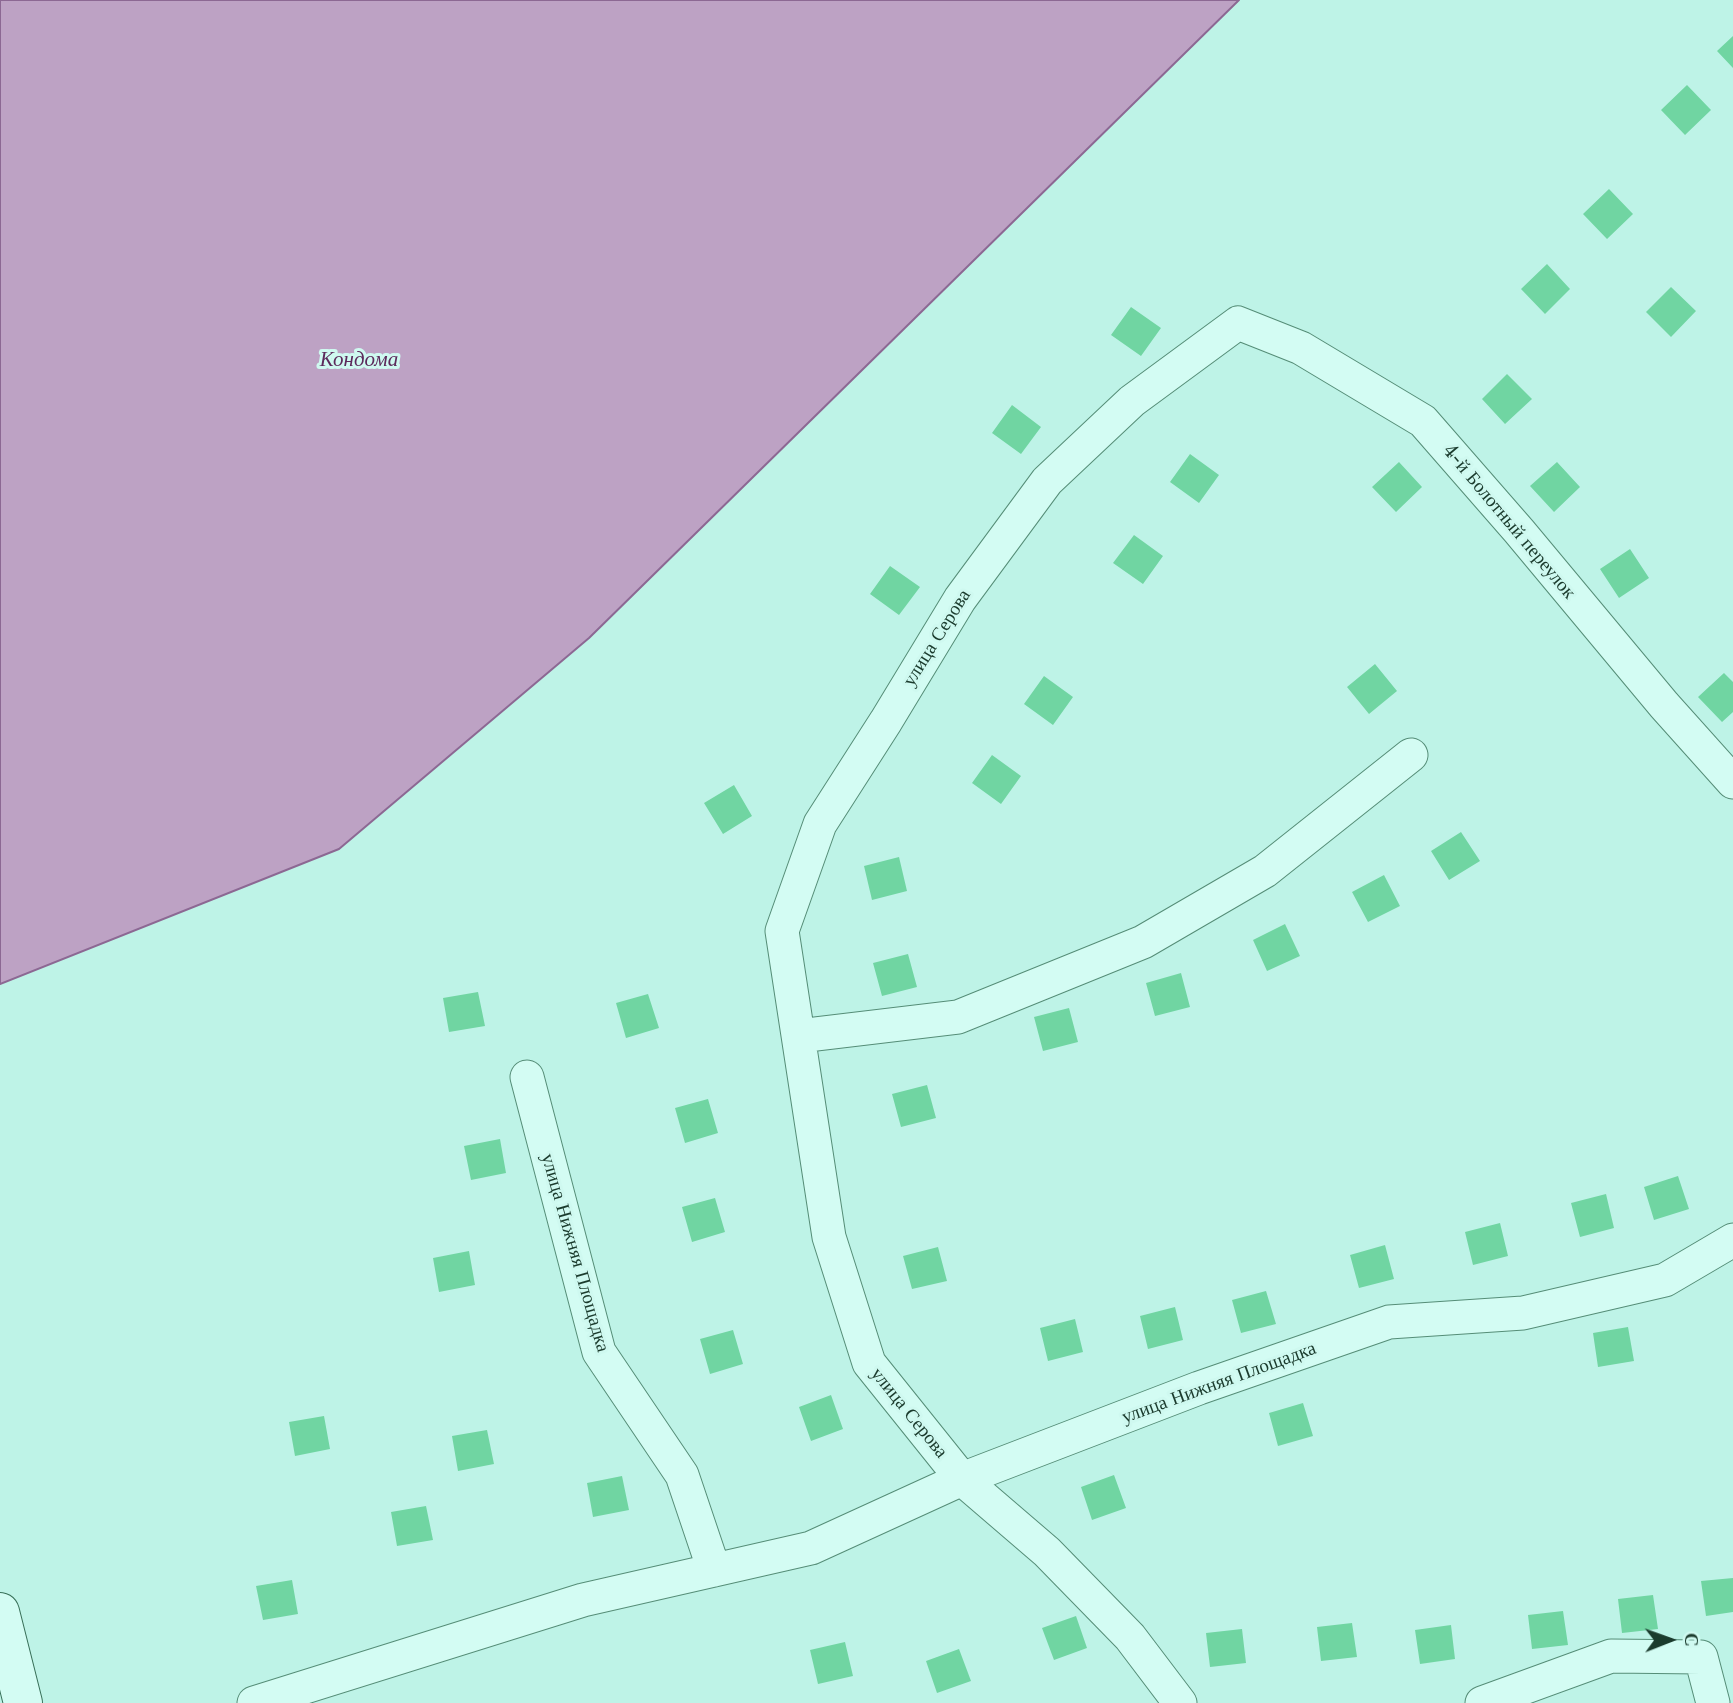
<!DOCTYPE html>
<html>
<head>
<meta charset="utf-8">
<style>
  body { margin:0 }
  #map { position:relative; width:1733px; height:1703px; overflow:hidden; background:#bef3e7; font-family:"Libre Baskerville",serif }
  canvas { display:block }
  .north { position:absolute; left:1635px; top:1605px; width:70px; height:70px; -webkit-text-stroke:5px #cff9f0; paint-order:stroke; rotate:89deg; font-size:19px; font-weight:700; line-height:28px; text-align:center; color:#1b3b2d }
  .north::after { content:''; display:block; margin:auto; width:24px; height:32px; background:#1b3b2d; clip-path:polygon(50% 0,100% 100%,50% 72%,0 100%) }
</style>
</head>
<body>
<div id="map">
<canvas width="1733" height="1703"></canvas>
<div class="north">С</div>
</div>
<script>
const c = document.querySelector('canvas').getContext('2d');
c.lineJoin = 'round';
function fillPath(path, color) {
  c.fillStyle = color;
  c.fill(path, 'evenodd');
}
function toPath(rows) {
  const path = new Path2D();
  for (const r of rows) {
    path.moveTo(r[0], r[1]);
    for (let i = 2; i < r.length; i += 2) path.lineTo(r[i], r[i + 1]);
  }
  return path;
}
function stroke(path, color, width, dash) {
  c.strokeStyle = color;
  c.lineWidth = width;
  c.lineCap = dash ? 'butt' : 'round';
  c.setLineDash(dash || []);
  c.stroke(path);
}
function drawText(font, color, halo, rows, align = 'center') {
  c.font = font + ' "Libre Baskerville",serif';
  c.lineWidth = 6;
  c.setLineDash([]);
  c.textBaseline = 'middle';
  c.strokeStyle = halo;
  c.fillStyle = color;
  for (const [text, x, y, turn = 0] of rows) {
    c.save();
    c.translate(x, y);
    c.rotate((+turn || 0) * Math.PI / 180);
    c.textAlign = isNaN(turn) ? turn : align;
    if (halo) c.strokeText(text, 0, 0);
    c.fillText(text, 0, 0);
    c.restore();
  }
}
const water = toPath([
  [0,0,1239,0,589,638,339,849,0,984,0,0]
]);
fillPath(water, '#bda2c4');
stroke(water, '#8c6893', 2);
fillPath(toPath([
  [1733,36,1733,68,1717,51],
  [1687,85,1711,110,1685,135,1661,110],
  [1609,189,1633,214,1607,239,1583,214],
  [1547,264,1570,289,1545,314,1521,289],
  [1671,287,1696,311,1671,337,1646,312],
  [1131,307,1161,328,1141,356,1111,335],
  [1507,374,1532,399,1505,424,1482,399],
  [1012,405,1041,427,1021,454,992,433],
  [1190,454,1219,475,1199,503,1170,482],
  [1399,462,1422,487,1396,512,1372,487],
  [1557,462,1580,487,1554,512,1530,486],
  [1134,535,1163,556,1143,584,1113,563],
  [1630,549,1649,578,1619,598,1600,569],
  [890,566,920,587,899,615,870,594],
  [1375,664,1397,691,1369,714,1347,687],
  [1724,673,1733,682,1733,712,1722,722,1698,697],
  [1044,676,1073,697,1053,725,1024,704],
  [992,755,1021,776,1001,804,972,783],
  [734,785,752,816,723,834,704,803],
  [1461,832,1480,861,1449,880,1431,851],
  [899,857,907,891,872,900,864,866],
  [1384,875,1400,906,1368,922,1352,892],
  [1285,924,1300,956,1267,971,1253,940],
  [908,954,917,987,882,996,873,963],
  [1181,973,1190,1007,1155,1016,1146,983],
  [478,992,485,1026,449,1032,443,998],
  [648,994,659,1028,626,1038,616,1003],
  [1069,1008,1078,1042,1043,1051,1034,1017],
  [927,1085,936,1118,901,1127,892,1094],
  [708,1099,718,1133,685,1143,675,1108],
  [500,1139,506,1173,471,1180,464,1146],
  [1678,1176,1689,1209,1654,1220,1644,1187],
  [1606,1194,1614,1228,1580,1237,1571,1203],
  [715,1198,725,1232,692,1242,682,1207],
  [1500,1223,1508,1256,1473,1265,1465,1232],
  [1385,1245,1394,1279,1359,1288,1350,1255],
  [938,1247,947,1281,912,1289,903,1256],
  [469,1251,475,1285,439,1292,433,1258],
  [1266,1291,1276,1324,1241,1333,1232,1300],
  [1175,1307,1183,1340,1148,1349,1140,1316],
  [1075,1319,1083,1352,1048,1361,1040,1328],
  [1628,1327,1634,1361,1598,1367,1593,1333],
  [733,1330,743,1364,710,1374,700,1339],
  [831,1395,843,1429,811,1441,799,1407],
  [1303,1403,1313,1436,1278,1446,1269,1413],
  [324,1416,330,1449,295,1456,289,1422],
  [487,1430,494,1464,458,1471,452,1436],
  [1114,1475,1126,1508,1092,1520,1081,1487],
  [622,1476,629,1510,593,1517,587,1483],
  [426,1506,433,1540,397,1546,391,1512],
  [1733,1578,1733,1612,1706,1616,1701,1581],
  [292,1580,298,1614,263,1620,256,1586],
  [1653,1595,1658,1629,1622,1633,1618,1599],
  [1563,1611,1568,1645,1532,1649,1528,1615],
  [1076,1616,1087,1648,1054,1660,1042,1628],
  [1352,1623,1357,1657,1321,1661,1317,1627],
  [1451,1625,1455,1659,1420,1664,1415,1630],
  [1242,1629,1246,1663,1210,1667,1206,1633],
  [845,1642,853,1676,818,1684,810,1650],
  [959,1649,971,1681,937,1693,926,1661]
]), '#70d5a2');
const street = toPath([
  [799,1036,958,1017,1143,942,1265,871,1411,755],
  [527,1077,599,1352,682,1475,714,1570],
  [254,1703,583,1600,811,1548,962,1479,1199,1388,1389,1322,1523,1313,1665,1280,1733,1240],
  [1180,1703,1130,1637,1047,1552,962,1479,869,1363,829,1237,782,931,820,824,886,721,960,599,1047,481,1132,401,1238,323,1301,348,1423,421,1519,531,1664,705,1733,782],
  [1482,1703,1611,1656,1701,1657,1713,1703]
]);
const secondary = toPath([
  [0,1612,23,1703]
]);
stroke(street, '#558d77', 35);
stroke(secondary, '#386f58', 40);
stroke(street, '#d3fcf3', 33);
stroke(secondary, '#d3fcf3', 38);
drawText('19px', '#1b3b2d', '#cff9f0', [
  ["4-й Болотный переулок",1509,522,50],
  ["улица Серова",937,638,-58],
  ["улица Нижняя Площадка",575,1253,74],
  ["улица Нижняя Площадка",1219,1383,-20],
  ["улица Серова",909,1413,51]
]);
drawText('italic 21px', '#5c295b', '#cff9f0', [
  ["Кондома",359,360]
]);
</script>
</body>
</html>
